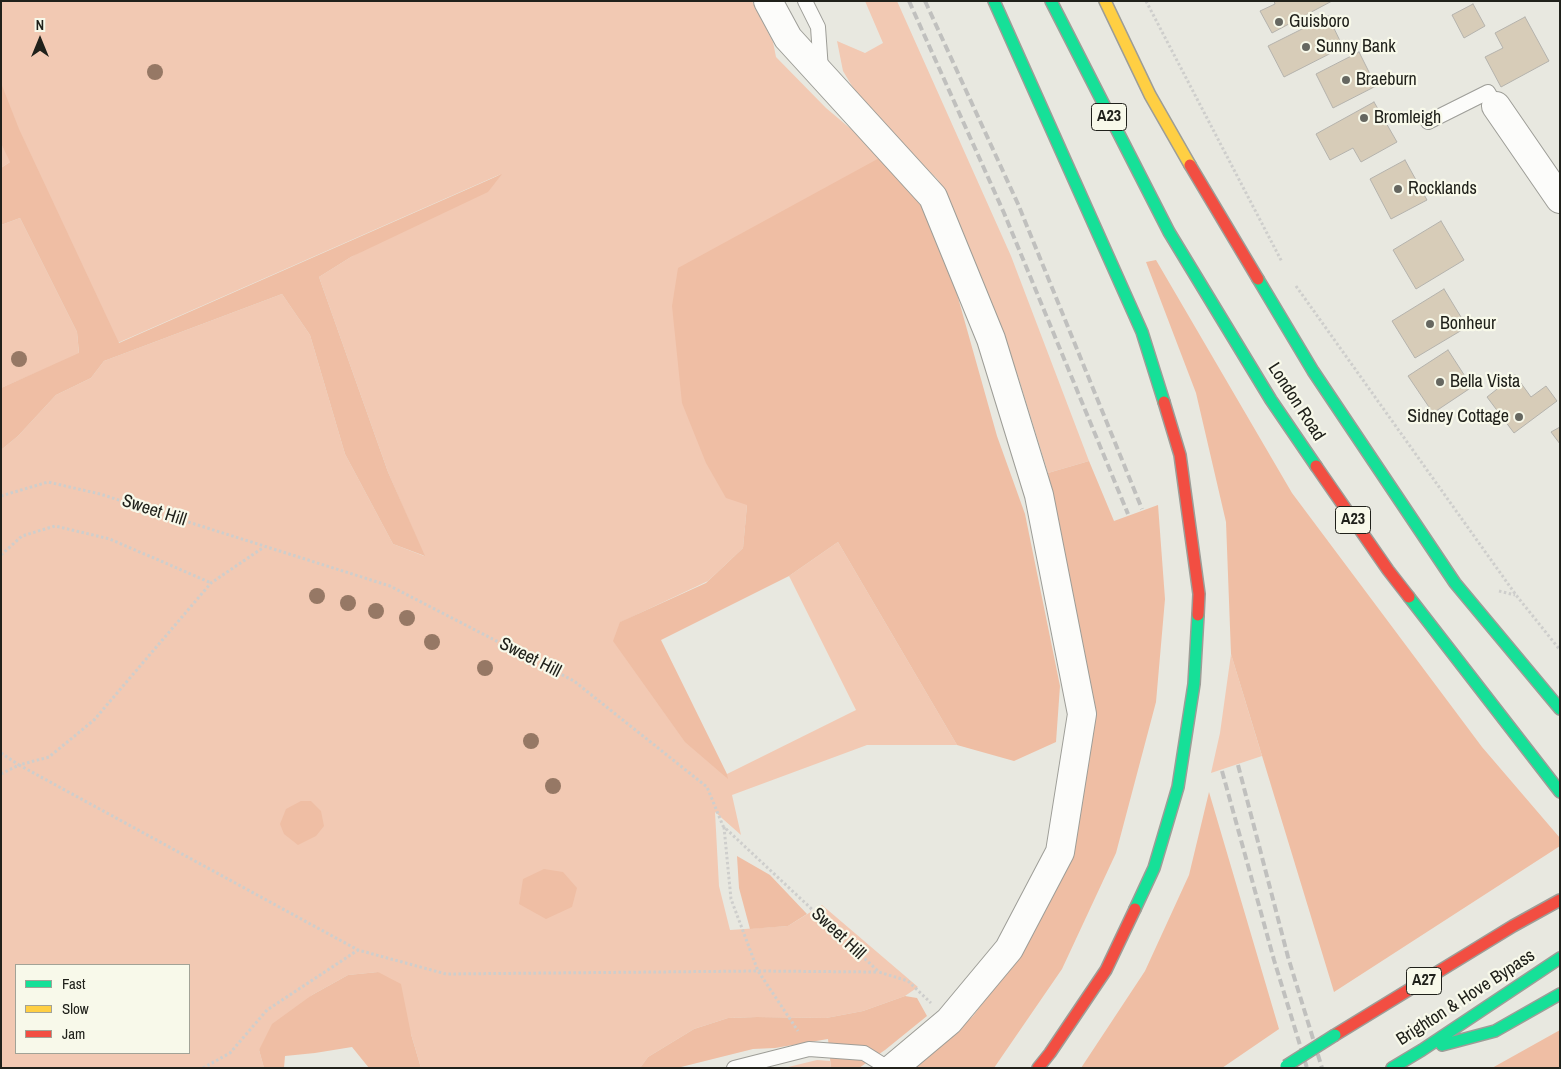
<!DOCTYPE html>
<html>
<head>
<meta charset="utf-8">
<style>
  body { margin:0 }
  #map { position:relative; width:1561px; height:1069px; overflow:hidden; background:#e8e8e0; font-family:"Archivo Narrow",sans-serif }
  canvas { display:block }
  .frame { position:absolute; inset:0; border:2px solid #20211b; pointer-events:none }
  .legend { position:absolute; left:15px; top:964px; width:175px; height:90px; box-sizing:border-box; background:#f8f9ea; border:1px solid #a2a397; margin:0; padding:6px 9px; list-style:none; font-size:15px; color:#20211b }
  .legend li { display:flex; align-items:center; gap:10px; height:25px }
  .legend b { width:25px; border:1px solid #a2a397 }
  .north { position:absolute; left:15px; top:15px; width:50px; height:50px; -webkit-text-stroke:4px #f8f9ea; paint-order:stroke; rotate:0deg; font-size:14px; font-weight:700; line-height:20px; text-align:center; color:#20211b }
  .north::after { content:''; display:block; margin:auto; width:18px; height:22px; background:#20211b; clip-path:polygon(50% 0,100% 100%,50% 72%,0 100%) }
</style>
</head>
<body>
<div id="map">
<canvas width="1561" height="1069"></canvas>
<div class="frame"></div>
<ul class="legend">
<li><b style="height:6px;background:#16e098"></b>Fast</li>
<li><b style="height:6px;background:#ffcf43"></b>Slow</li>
<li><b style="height:6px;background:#f24e42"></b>Jam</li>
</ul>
<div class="north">N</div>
</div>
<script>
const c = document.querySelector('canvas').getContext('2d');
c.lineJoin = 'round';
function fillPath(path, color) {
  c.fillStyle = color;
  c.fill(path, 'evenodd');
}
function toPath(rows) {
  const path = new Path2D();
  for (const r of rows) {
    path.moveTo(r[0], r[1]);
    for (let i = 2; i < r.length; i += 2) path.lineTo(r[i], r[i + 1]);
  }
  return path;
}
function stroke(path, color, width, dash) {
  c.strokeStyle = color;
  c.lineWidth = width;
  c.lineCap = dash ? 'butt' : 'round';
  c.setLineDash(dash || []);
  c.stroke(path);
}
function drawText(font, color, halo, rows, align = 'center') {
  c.font = font + ' "Archivo Narrow",sans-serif';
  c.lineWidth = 4.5;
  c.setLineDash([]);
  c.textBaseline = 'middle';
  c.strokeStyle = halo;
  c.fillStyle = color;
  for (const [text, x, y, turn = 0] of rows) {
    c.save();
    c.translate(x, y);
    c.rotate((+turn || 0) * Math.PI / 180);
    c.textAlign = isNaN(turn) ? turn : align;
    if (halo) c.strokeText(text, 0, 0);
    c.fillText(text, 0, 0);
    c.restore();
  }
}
fillPath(toPath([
  [1,1,752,1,773,42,776,57,826,108,883,156,747,505,743,548,708,581,621,622,727,778,727,774,856,710,789,576,838,542,957,745,867,745,732,795,741,835,715,812,719,886,730,930,788,926,822,905,918,987,905,996,863,1011,826,1018,757,1017,728,1018,694,1029,648,1057,640,1068,421,1068,411,1034,378,972,348,975,312,995,259,1050,264,1068,1,1068,1,450,18,436,56,395,91,378,104,361,282,294,310,335,345,454,393,544,424,556,388,472,319,277,351,257,501,174,104,349,19,156,1,168],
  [16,965,189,965,189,1053,16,1053],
  [865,1,897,1,1011,256,1089,461,1048,473,1018,376,938,180,861,101,843,71,837,41,865,53,883,43],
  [20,218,77,332,79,354,1,388,1,225],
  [1231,654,1262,756,1211,773,1220,733],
  [817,1060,830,1061,831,1068,784,1068]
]), '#f2c9b3');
fillPath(toPath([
  [1,83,19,129,119,343,502,174,488,192,351,257,319,277,388,472,425,556,393,544,345,454,310,335,282,294,104,361,91,378,56,395,18,436,1,450,1,388,79,353,77,332,20,218,1,225,1,168,10,162,1,143],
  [883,156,924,206,948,262,997,436,1025,514,1060,686,1056,742,1014,761,957,745,838,542,789,576,661,640,727,774,728,779,685,742,613,641,620,622,706,583,743,548,747,505,726,498,706,463,682,403,672,306,678,268],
  [1156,260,1292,493,1482,747,1560,838,1560,846,1334,992,1231,654,1226,522,1196,393,1146,262],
  [1089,461,1114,521,1158,505,1165,599,1156,702,1116,853,1062,969,994,1068,915,1068,973,1016,1030,940,1069,853,1091,712,1048,473],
  [1209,792,1279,1029,1222,1068,1081,1068,1145,971,1189,875],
  [301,801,311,801,321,811,324,826,316,836,298,845,284,834,280,824,286,809],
  [737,856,770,875,807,914,788,926,750,929,739,888],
  [544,869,563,872,577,888,572,907,546,919,519,904,523,879],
  [378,972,401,984,411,1034,421,1068,369,1068,352,1047,315,1053,285,1056,284,1068,264,1068,259,1050,272,1024,312,995,348,975],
  [905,996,917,998,927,1016,885,1050,859,1068,831,1068,828,1039,775,1048,753,1049,677,1068,640,1068,648,1057,694,1029,728,1018,757,1017,826,1018,863,1011],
  [1560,1030,1560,1068,1492,1068]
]), '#efbea4');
const building = toPath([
  [1274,1,1332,1,1272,33,1260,11,1275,4,1274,1],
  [1473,4,1485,26,1464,38,1452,15,1473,4],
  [1328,16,1343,47,1284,77,1268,46,1328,16],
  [1525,17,1549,61,1501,87,1485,57,1503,48,1495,33,1525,17],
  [1359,52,1376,86,1333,108,1316,74,1359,52],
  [1374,102,1397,142,1361,162,1353,148,1330,160,1316,134,1374,102],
  [1405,160,1427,200,1391,219,1370,179,1405,160],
  [1441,221,1464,260,1416,289,1393,250,1441,221],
  [1444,289,1467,327,1415,358,1392,321,1444,289],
  [1448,350,1472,387,1433,413,1408,376,1448,350],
  [1515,375,1531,397,1546,386,1557,401,1514,433,1487,397,1515,375],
  [1560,427,1560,444,1551,432,1560,427]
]);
fillPath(building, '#d7ccb8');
stroke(building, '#b4b2ac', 1);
const lane = toPath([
  [805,1,818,27,821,70],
  [1428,122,1488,92,1496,106],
  [734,1068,809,1049,864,1053,888,1068]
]);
const street = toPath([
  [768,1,788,38,933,197,991,339,1039,495,1082,714,1060,852,1009,949,949,1021,893,1068],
  [1496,106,1560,199]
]);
const fast = toPath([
  [994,1,1142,332,1164,402],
  [1051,1,1169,232,1271,400,1316,466],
  [1258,279,1313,371,1455,583,1560,709],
  [1409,597,1560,792],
  [1135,909,1154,868,1178,787,1194,684,1198,615],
  [1442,1045,1495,1031,1560,994],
  [1392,1068,1422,1050,1560,958]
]);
const slow = toPath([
  [1105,1,1150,95,1190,165]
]);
const jam = toPath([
  [1190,165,1258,279],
  [1164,402,1180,455,1199,594,1198,615],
  [1316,466,1388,570,1409,597],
  [1335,1035,1513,926,1560,900],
  [1038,1068,1050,1053,1106,970,1135,909]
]);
stroke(lane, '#9d9d97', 16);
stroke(street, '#9d9d97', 30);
stroke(fast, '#9d9d97', 14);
stroke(slow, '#9d9d97', 14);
stroke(jam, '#9d9d97', 14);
stroke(toPath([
  [1146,1,1282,262],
  [1296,286,1516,595,1560,650],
  [1,496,48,482,100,494,390,586,574,681,707,787,723,826,879,972,908,981,931,1003],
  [1,555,22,536,55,526,110,539,211,583],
  [1499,591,1515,595],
  [1,753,19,765,49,757,94,720,211,583,264,547],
  [1,774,19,765,358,950,446,974,758,971,878,972],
  [724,827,731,899,758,971,798,1031],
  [203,1068,230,1053,267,1010,358,950]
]), '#cececc', 3, [2.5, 2.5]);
stroke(lane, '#fcfcfa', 14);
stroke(street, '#fcfcfa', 28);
stroke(fast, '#16e098', 11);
stroke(slow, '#ffcf43', 11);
stroke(jam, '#f24e42', 11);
stroke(toPath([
  [909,1,1004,213,1128,514],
  [925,1,1018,204,1142,509],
  [1238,765,1288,957,1322,1068],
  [1222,771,1274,960,1307,1068]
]), '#c0c0be', 4, [8, 4]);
const fastBridge = toPath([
  [1286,1066,1335,1035]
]);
stroke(fastBridge, '#9d9d97', 14, []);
stroke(fastBridge, '#16e098', 11);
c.fillStyle = '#967865';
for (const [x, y] of [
  [155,72],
  [19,359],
  [317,596],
  [348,603],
  [376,611],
  [407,618],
  [432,642],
  [485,668],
  [531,741],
  [553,786]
]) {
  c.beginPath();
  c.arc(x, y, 8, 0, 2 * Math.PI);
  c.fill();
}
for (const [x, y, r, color] of [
  [1279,22,5,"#666760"],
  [1306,47,5,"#666760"],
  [1346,80,5,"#666760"],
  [1364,118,5,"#666760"],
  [1398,189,5,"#666760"],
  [1430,324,5,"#666760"],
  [1440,382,5,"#666760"],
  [1519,417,5,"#666760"]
]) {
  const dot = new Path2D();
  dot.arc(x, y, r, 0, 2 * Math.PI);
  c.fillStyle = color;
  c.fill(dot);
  stroke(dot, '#f8f9ea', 2);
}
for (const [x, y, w] of [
  [1109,117,35],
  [1353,520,35],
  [1424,981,35]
]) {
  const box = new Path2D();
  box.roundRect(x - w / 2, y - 13.5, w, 27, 4);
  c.fillStyle = '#f8f9ea';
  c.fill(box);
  stroke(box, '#20211b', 1);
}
drawText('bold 16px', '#20211b', null, [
  ["A23",1109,117],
  ["A23",1353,520],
  ["A27",1424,981]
]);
drawText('18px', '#20211b', '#f8f9ea', [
  ["Guisboro",1289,22],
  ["Sunny Bank",1316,47],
  ["Braeburn",1356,80],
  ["Bromleigh",1374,118],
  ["Rocklands",1408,189],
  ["Bonheur",1440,324],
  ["Bella Vista",1450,382],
  ["Sidney Cottage",1509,417,"right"]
], 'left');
drawText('18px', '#20211b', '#f8f9ea', [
  ["London Road",1296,402,57],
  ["Sweet Hill",154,511,18],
  ["Sweet Hill",530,658,27],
  ["Sweet Hill",838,934,43],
  ["Brighton & Hove Bypass",1466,998,-33]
]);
</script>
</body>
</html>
